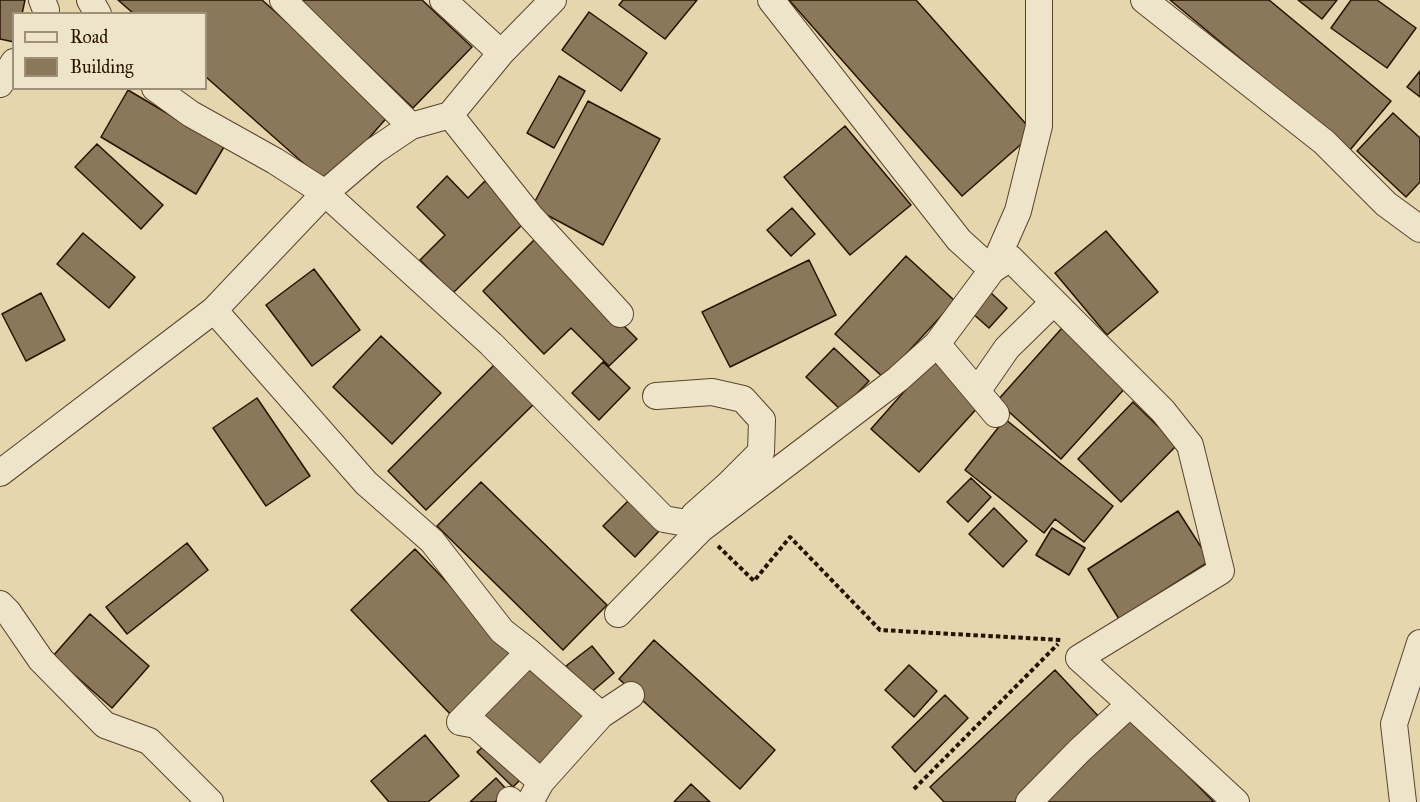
<!DOCTYPE html>
<html>
<head>
<meta charset="utf-8">
<style>
  body { margin:0 }
  #map { position:relative; width:1420px; height:802px; overflow:hidden; background:#e5d6ae; font-family:"IM FELL Great Primer",serif }
  canvas { display:block }
  .legend { position:absolute; left:12px; top:12px; width:195px; height:78px; box-sizing:border-box; background:#eee4ca; border:2px solid #9f9079; margin:0; padding:8px 10px; list-style:none; font-size:18px; color:#291300 }
  .legend li { display:flex; align-items:center; gap:12px; height:30px }
  .legend b { width:30px; border:2px solid #9f9079 }
</style>
</head>
<body>
<div id="map">
<canvas width="1420" height="802"></canvas>
<ul class="legend">
<li><b style="height:8px;background:#eee4ca"></b>Road</li>
<li><b style="height:16px;background:#8b785a"></b>Building</li>
</ul>
</div>
<script>
const c = document.querySelector('canvas').getContext('2d');
c.lineJoin = 'round';
function fillPath(path, color) {
  c.fillStyle = color;
  c.fill(path, 'evenodd');
}
function toPath(rows) {
  const path = new Path2D();
  for (const r of rows) {
    path.moveTo(r[0], r[1]);
    for (let i = 2; i < r.length; i += 2) path.lineTo(r[i], r[i + 1]);
  }
  return path;
}
function stroke(path, color, width, dash) {
  c.strokeStyle = color;
  c.lineWidth = width;
  c.lineCap = dash ? 'butt' : 'round';
  c.setLineDash(dash || []);
  c.stroke(path);
}
const building = toPath([
  [0,0,25,0,22,14,14,14,14,42,0,39,0,0],
  [118,0,262,0,390,114,328,185,206,77,206,14,134,14,118,0],
  [300,0,422,0,472,47,413,108,300,0],
  [623,0,697,0,665,39,619,5,623,0],
  [789,0,916,0,1034,133,962,196,789,0],
  [1170,0,1269,0,1391,101,1350,150,1170,0],
  [1298,0,1337,0,1322,19,1298,0],
  [1351,0,1377,0,1416,28,1387,68,1331,28,1351,0],
  [589,12,647,53,621,91,562,50,589,12],
  [1420,71,1420,97,1407,87,1420,71],
  [559,76,585,91,554,148,527,133,559,76],
  [128,90,224,147,196,194,101,137,128,90],
  [588,101,660,139,603,245,532,207,588,101],
  [1393,113,1420,138,1420,182,1406,197,1357,151,1393,113],
  [845,126,911,205,850,255,784,177,845,126],
  [97,144,163,205,141,229,75,167,97,144],
  [447,176,468,198,485,181,526,221,453,293,420,260,445,235,417,207,447,176],
  [792,208,815,234,791,256,767,230,792,208],
  [1106,231,1158,292,1107,335,1055,273,1106,231],
  [83,233,135,277,109,308,57,264,83,233],
  [536,238,637,339,609,366,571,328,544,354,483,291,536,238],
  [906,256,955,301,884,378,835,334,906,256],
  [809,260,836,315,730,367,702,312,809,260],
  [314,269,360,330,312,366,266,305,314,269],
  [990,292,1007,308,989,328,971,312,990,292],
  [41,293,65,340,26,361,2,314,41,293],
  [1062,328,1127,386,1061,459,997,401,1062,328],
  [381,336,441,393,392,444,333,387,381,336],
  [834,348,869,381,841,410,806,377,834,348],
  [932,360,981,404,919,472,871,429,932,360],
  [498,361,537,401,426,510,388,471,498,361],
  [603,362,630,388,599,420,572,393,603,362],
  [257,398,310,476,266,506,213,428,257,398],
  [1133,402,1177,445,1121,502,1078,459,1133,402],
  [1005,419,1113,506,1084,542,1055,519,1044,533,965,470,1005,419],
  [971,478,991,497,968,522,947,502,971,478],
  [481,482,607,605,563,650,437,526,481,482],
  [630,499,661,529,635,557,603,526,630,499],
  [994,508,1027,541,1003,567,969,534,994,508],
  [1178,511,1210,561,1119,619,1088,569,1178,511],
  [1052,528,1085,548,1069,575,1036,555,1052,528],
  [187,543,208,570,127,634,106,607,187,543],
  [415,549,517,655,453,717,351,610,415,549],
  [90,614,149,666,112,708,53,656,90,614],
  [654,640,775,750,740,789,619,679,654,640],
  [592,646,614,673,589,694,566,666,592,646],
  [531,663,587,716,537,769,481,716,531,663],
  [909,665,937,691,914,717,885,690,909,665],
  [1055,670,1102,720,1015,802,944,802,930,787,1055,670],
  [945,695,968,718,915,772,892,747,945,695],
  [1130,717,1214,802,1044,802,1130,717],
  [425,735,459,776,428,802,389,802,371,781,425,735],
  [486,744,521,779,513,787,477,752,486,744],
  [496,778,507,790,495,802,470,802,496,778],
  [691,784,710,802,674,802,691,784]
]);
fillPath(building, '#8b785a');
stroke(building, '#291300', 1.5);
const minor = toPath([
  [42,0,46,10],
  [90,0,98,14],
  [283,0,411,126],
  [443,0,501,53],
  [771,0,959,240,992,270,1010,258,1163,411,1190,445,1221,571,1079,658,1130,704],
  [1144,0,1324,142,1386,204,1420,229],
  [0,84,14,62],
  [155,88,191,114,275,161,325,193,491,344,664,519,697,525,701,529],
  [450,115,531,217,620,314],
  [214,310,366,483,432,541,502,631,529,652,460,722,476,725,541,782,530,802],
  [937,344,996,414],
  [978,390,1007,348,1054,302],
  [656,396,712,392,743,399,762,420,761,452,729,484,694,515],
  [0,473,214,310,325,193,374,151,411,126,450,115,501,53,553,0],
  [0,604,8,612,41,660,105,725,149,741,210,802],
  [618,614,701,529,898,379,937,344,992,270,1018,211,1039,126,1039,0],
  [529,652,601,715],
  [541,782,601,715,631,695],
  [510,800,511,802],
  [1029,802,1079,751,1130,704,1236,802],
  [1403,802,1394,724,1420,643]
]);
stroke(minor, '#58442c', 28);
stroke(toPath([
  [718,546,754,581,790,537,880,630,1062,640],
  [914,789,1058,644]
]), '#291300', 4, [4.5, 3]);
stroke(minor, '#eee4ca', 26);
</script>
</body>
</html>
